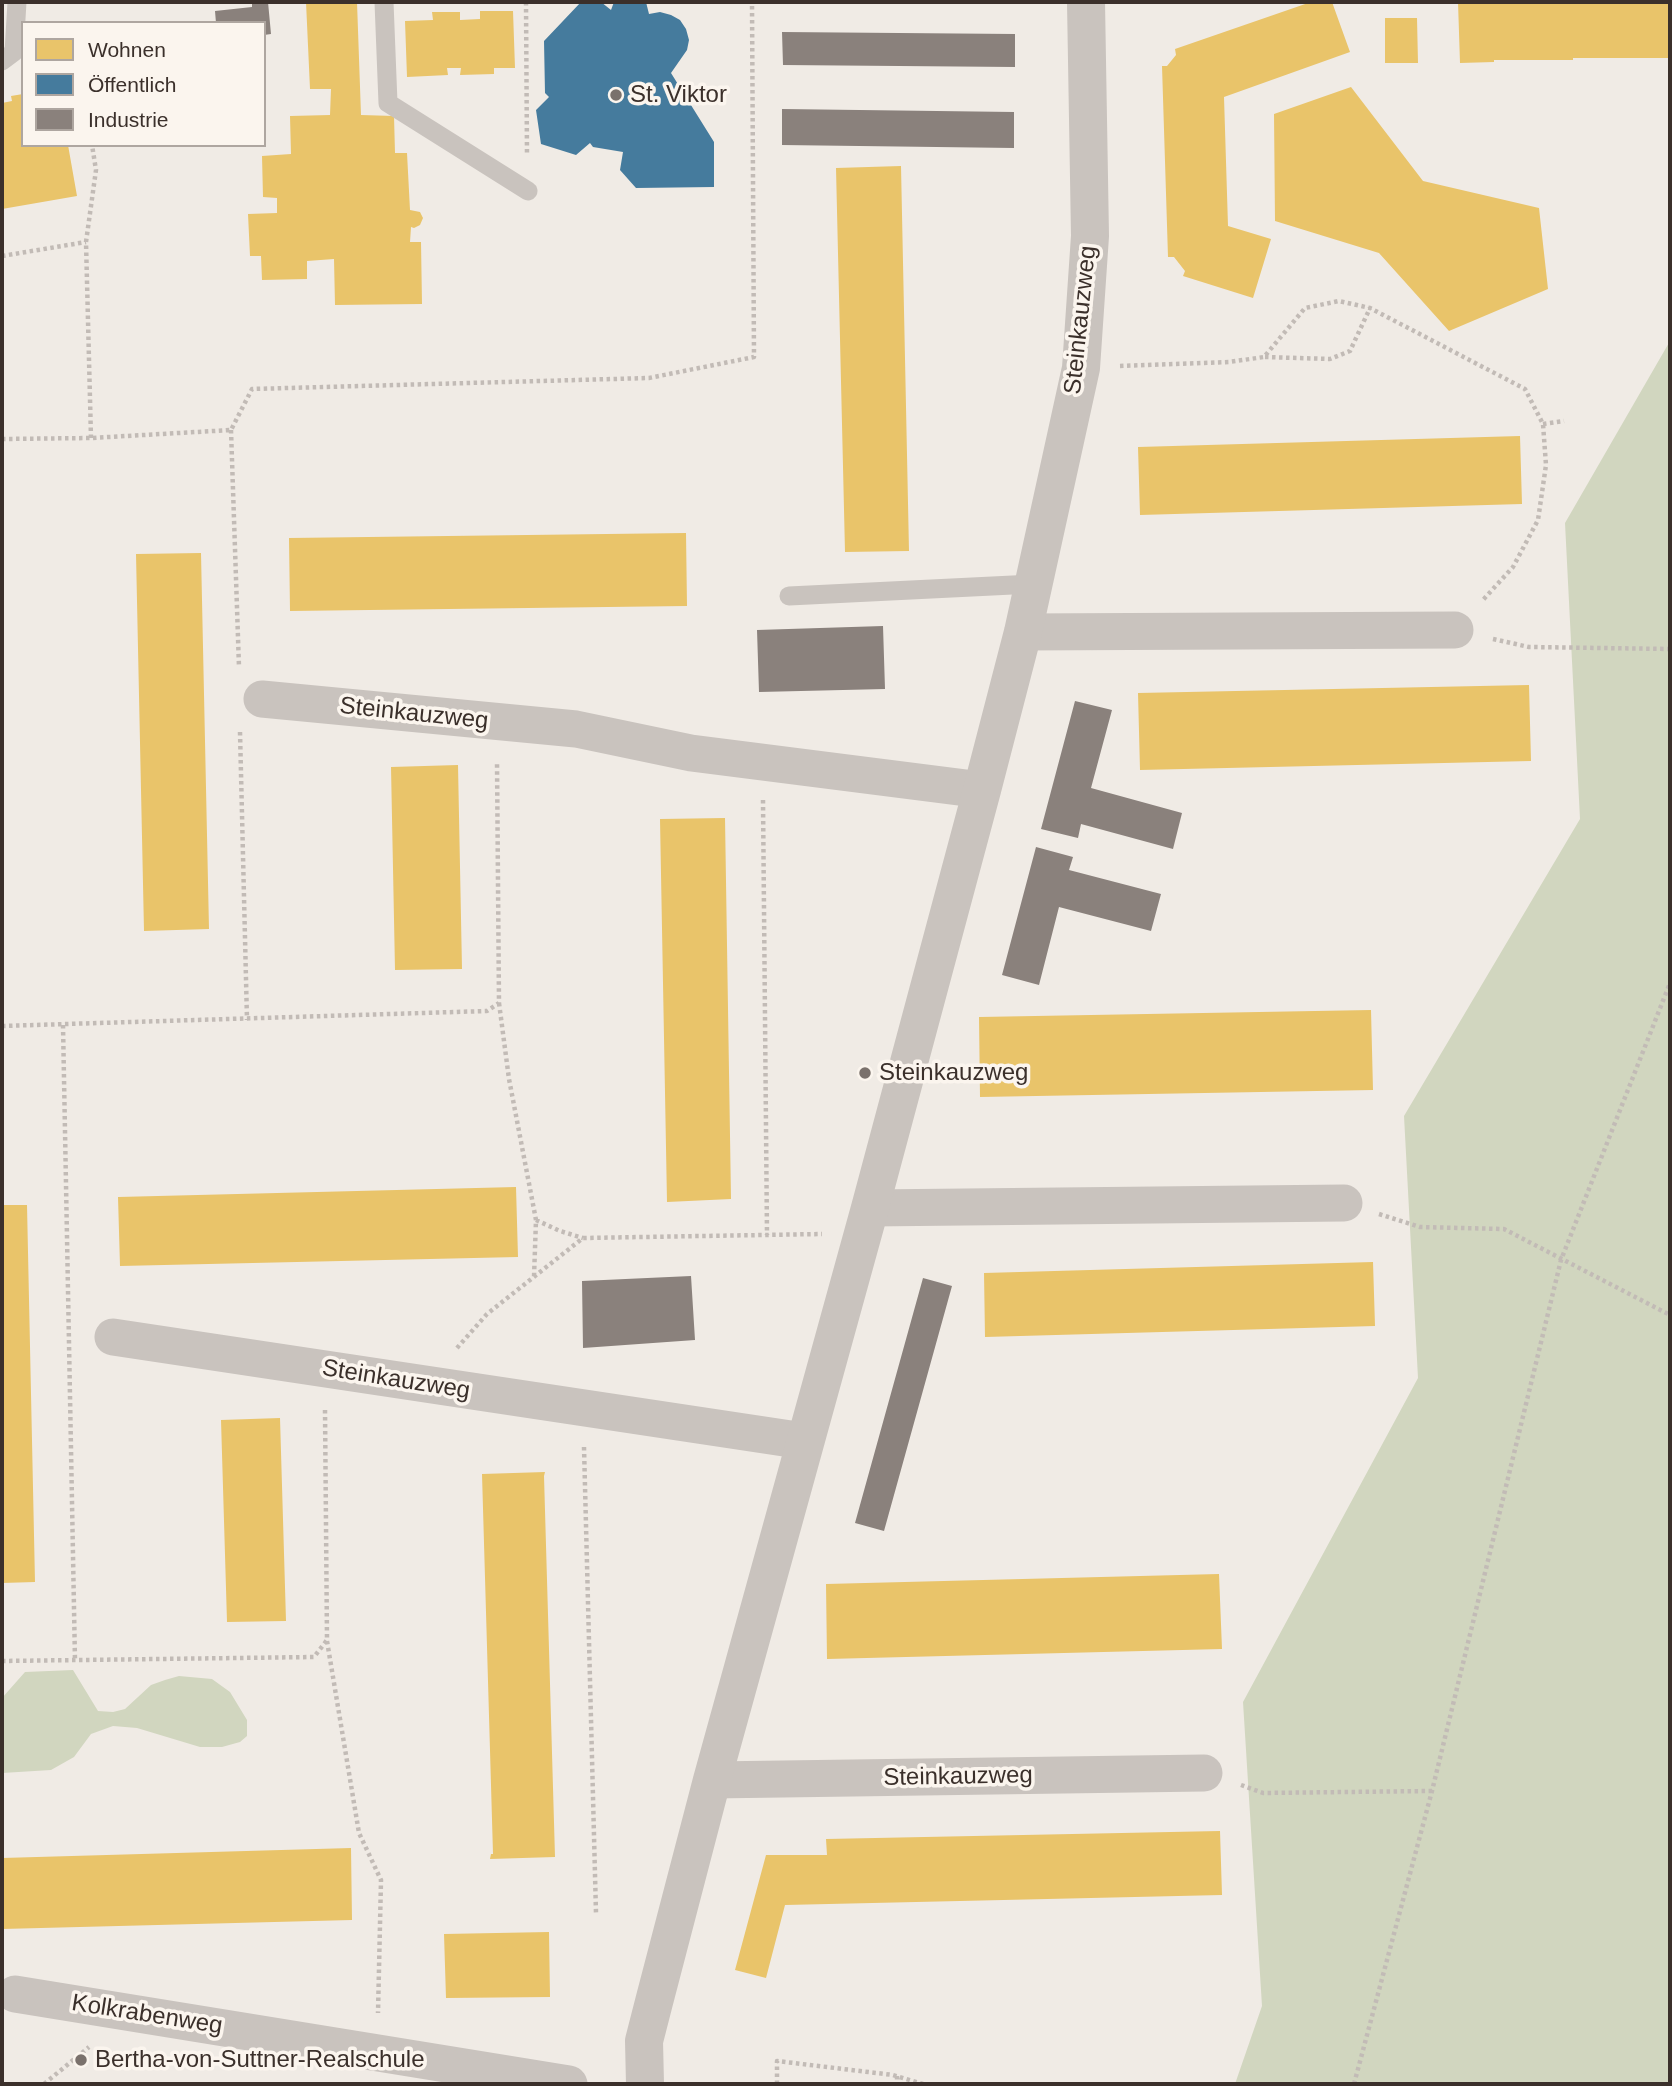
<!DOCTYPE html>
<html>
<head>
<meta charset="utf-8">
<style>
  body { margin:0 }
  #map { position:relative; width:1672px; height:2086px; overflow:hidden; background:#f0ebe5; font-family:Arial,sans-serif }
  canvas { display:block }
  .frame { position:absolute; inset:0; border:4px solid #3b302b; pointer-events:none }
  .legend { position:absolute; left:21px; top:21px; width:245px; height:126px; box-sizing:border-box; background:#fbf5ee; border:2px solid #aea6a0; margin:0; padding:9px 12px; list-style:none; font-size:21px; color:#3b302b }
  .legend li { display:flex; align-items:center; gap:14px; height:35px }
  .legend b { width:35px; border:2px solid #aea6a0 }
</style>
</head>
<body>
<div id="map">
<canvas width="1672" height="2086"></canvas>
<div class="frame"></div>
<ul class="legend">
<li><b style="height:19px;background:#e9c46a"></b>Wohnen</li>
<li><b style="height:19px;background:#457b9d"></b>Öffentlich</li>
<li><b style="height:19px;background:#8a817c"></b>Industrie</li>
</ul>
</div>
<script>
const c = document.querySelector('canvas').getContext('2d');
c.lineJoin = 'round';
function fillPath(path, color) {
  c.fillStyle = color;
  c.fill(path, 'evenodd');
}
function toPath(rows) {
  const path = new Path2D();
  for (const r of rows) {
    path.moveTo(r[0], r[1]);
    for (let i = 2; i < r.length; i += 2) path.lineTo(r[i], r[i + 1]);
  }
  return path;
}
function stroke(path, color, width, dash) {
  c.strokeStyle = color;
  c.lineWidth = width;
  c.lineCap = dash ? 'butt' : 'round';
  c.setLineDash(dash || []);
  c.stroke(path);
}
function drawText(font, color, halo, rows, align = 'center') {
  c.font = font + ' Arial,sans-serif';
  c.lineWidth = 7;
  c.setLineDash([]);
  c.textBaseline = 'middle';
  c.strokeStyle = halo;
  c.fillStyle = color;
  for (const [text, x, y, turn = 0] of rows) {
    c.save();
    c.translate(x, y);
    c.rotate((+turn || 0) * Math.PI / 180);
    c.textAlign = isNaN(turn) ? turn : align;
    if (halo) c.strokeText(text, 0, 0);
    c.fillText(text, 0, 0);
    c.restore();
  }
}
fillPath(toPath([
  [1670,341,1670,2084,1235,2084,1262,2006,1243,1702,1418,1378,1404,1116,1580,819,1565,523],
  [73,1670,98,1711,113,1712,125,1709,151,1685,165,1680,179,1676,212,1679,230,1692,247,1720,247,1736,240,1742,222,1747,200,1747,137,1728,113,1726,91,1734,74,1757,51,1770,2,1773,2,1698,25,1672]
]), '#d1d6bf');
fillPath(toPath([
  [306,2,357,2,361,115,394,116,395,153,407,153,410,210,420,212,423,218,420,225,414,228,411,227,410,242,421,242,422,304,335,305,334,259,307,261,307,279,262,280,261,256,250,256,248,214,277,213,277,198,263,197,262,156,291,154,290,116,330,115,331,89,310,89],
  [1311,2,1332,2,1350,52,1224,97,1228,226,1271,239,1253,298,1183,276,1185,271,1174,257,1168,257,1162,66,1167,66,1176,55,1175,49],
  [1458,2,1670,2,1670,56,1668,56,1668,58,1573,58,1573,60,1494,60,1494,62,1460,63],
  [480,11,513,11,515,68,494,68,494,74,460,75,461,68,447,68,448,75,407,77,405,21,433,20,432,12,460,12,460,20,480,19],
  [1385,18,1417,18,1418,63,1385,63],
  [1351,87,1423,181,1539,208,1548,289,1449,331,1379,253,1275,221,1274,114],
  [23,94,23,145,68,145,77,196,2,209,2,103,12,101,11,96],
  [901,166,909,551,845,552,836,168],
  [1520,436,1522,504,1140,515,1138,447],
  [686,533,687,606,290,611,289,538],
  [201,553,209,929,144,931,136,554],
  [1529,685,1531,761,1140,770,1138,693],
  [458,765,462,969,395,970,391,767],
  [725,818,731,1199,667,1202,660,819],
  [1371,1010,1373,1090,980,1097,979,1017],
  [516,1187,518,1257,120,1266,118,1197],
  [2,1205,27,1205,35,1582,2,1583],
  [1373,1262,1375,1326,985,1337,984,1273],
  [280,1418,286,1621,227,1622,221,1420],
  [545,1472,544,1476,555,1857,490,1859,491,1854,493,1854,482,1474],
  [1219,1574,1222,1649,827,1659,826,1584],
  [1220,1831,1222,1895,785,1905,766,1978,735,1970,766,1855,827,1855,826,1839],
  [351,1848,352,1920,2,1929,2,1858],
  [549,1932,550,1997,446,1998,444,1934]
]), '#e9c46a');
fillPath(toPath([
  [581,2,601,2,611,10,614,2,646,2,649,14,660,12,671,15,680,20,686,29,689,40,687,50,671,73,714,142,714,187,636,188,620,170,623,152,593,147,590,143,576,155,541,144,536,110,549,97,545,93,544,41]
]), '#457b9d');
fillPath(toPath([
  [268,2,271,34,264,35,264,23,216,23,215,11,252,7,252,4],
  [782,32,1015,34,1015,67,783,65],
  [782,109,1014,112,1014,148,782,145],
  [883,626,885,689,759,692,757,630],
  [1075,701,1112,710,1091,788,1182,813,1173,849,1081,824,1078,838,1041,829],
  [1036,847,1073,857,1069,870,1161,894,1151,931,1059,907,1039,985,1002,975],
  [691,1276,695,1340,583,1348,582,1281],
  [923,1278,952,1286,884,1531,855,1523]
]), '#8a817c');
stroke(toPath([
  [526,2,527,155],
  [2,256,86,242],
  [1265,357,1330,359,1350,351,1370,308],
  [1120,366,1229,362,1264,357,1305,308,1339,301,1370,308,1525,389,1543,424,1546,465,1538,520,1513,567,1482,601],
  [1543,424,1564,421],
  [231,430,239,667],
  [91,438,86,242,96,170,92,145],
  [2,439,91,438,231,430,252,389,649,378,754,357,752,2],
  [1493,639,1529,647,1670,649],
  [240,732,247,1020],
  [763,800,767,1235],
  [499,1003,509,1079,536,1220,534,1277],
  [63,1025,75,1661],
  [2,1026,487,1011,499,1003,497,761],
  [1379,1214,1420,1227,1504,1229,1670,1315],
  [536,1220,560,1231,583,1238],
  [457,1348,487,1314,583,1238,822,1234],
  [584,1447,596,1913],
  [327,1641,359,1833,381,1880,378,2013],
  [2,1661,314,1657,327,1640,325,1409],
  [1241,1785,1263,1793,1432,1791],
  [897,2076,897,2084],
  [44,2084,89,2047],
  [777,2084,777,2061,893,2075,923,2084],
  [1354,2084,1432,1791,1561,1260,1670,983]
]), '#c2bbb6', 4.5, [3.5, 3.5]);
stroke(toPath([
  [384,2,388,103,528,191],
  [2,61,14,52,17,2],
  [789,596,1033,584]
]), '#c9c3be', 19);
stroke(toPath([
  [1023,632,1455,630],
  [262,699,576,729,691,753,982,790],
  [870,1208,1344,1203],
  [113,1337,804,1441],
  [712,1780,1204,1773],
  [15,1994,569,2084]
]), '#c9c3be', 37);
stroke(toPath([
  [645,2084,644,2041,654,2002,712,1780,870,1208,982,790,1023,632,1081,368,1090,236,1086,2]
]), '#c9c3be', 38);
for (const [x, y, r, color] of [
  [616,95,7,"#7a716c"],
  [865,1073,7,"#7a716c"],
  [81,2060,7,"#7a716c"]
]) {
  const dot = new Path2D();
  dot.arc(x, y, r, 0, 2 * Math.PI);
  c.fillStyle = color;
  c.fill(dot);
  stroke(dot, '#fbf5ee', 2.5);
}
drawText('24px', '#3b302b', '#fbf5ee', [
  ["St. Viktor",630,95],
  ["Steinkauzweg",879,1073],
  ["Bertha-von-Suttner-Realschule",95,2060]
], 'left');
drawText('24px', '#3b302b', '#fbf5ee', [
  ["Steinkauzweg",1081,320,-84],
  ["Steinkauzweg",414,714,6],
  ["Steinkauzweg",396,1380,9],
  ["Steinkauzweg",958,1777,-1],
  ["Kolkrabenweg",147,2015,9]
]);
</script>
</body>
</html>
